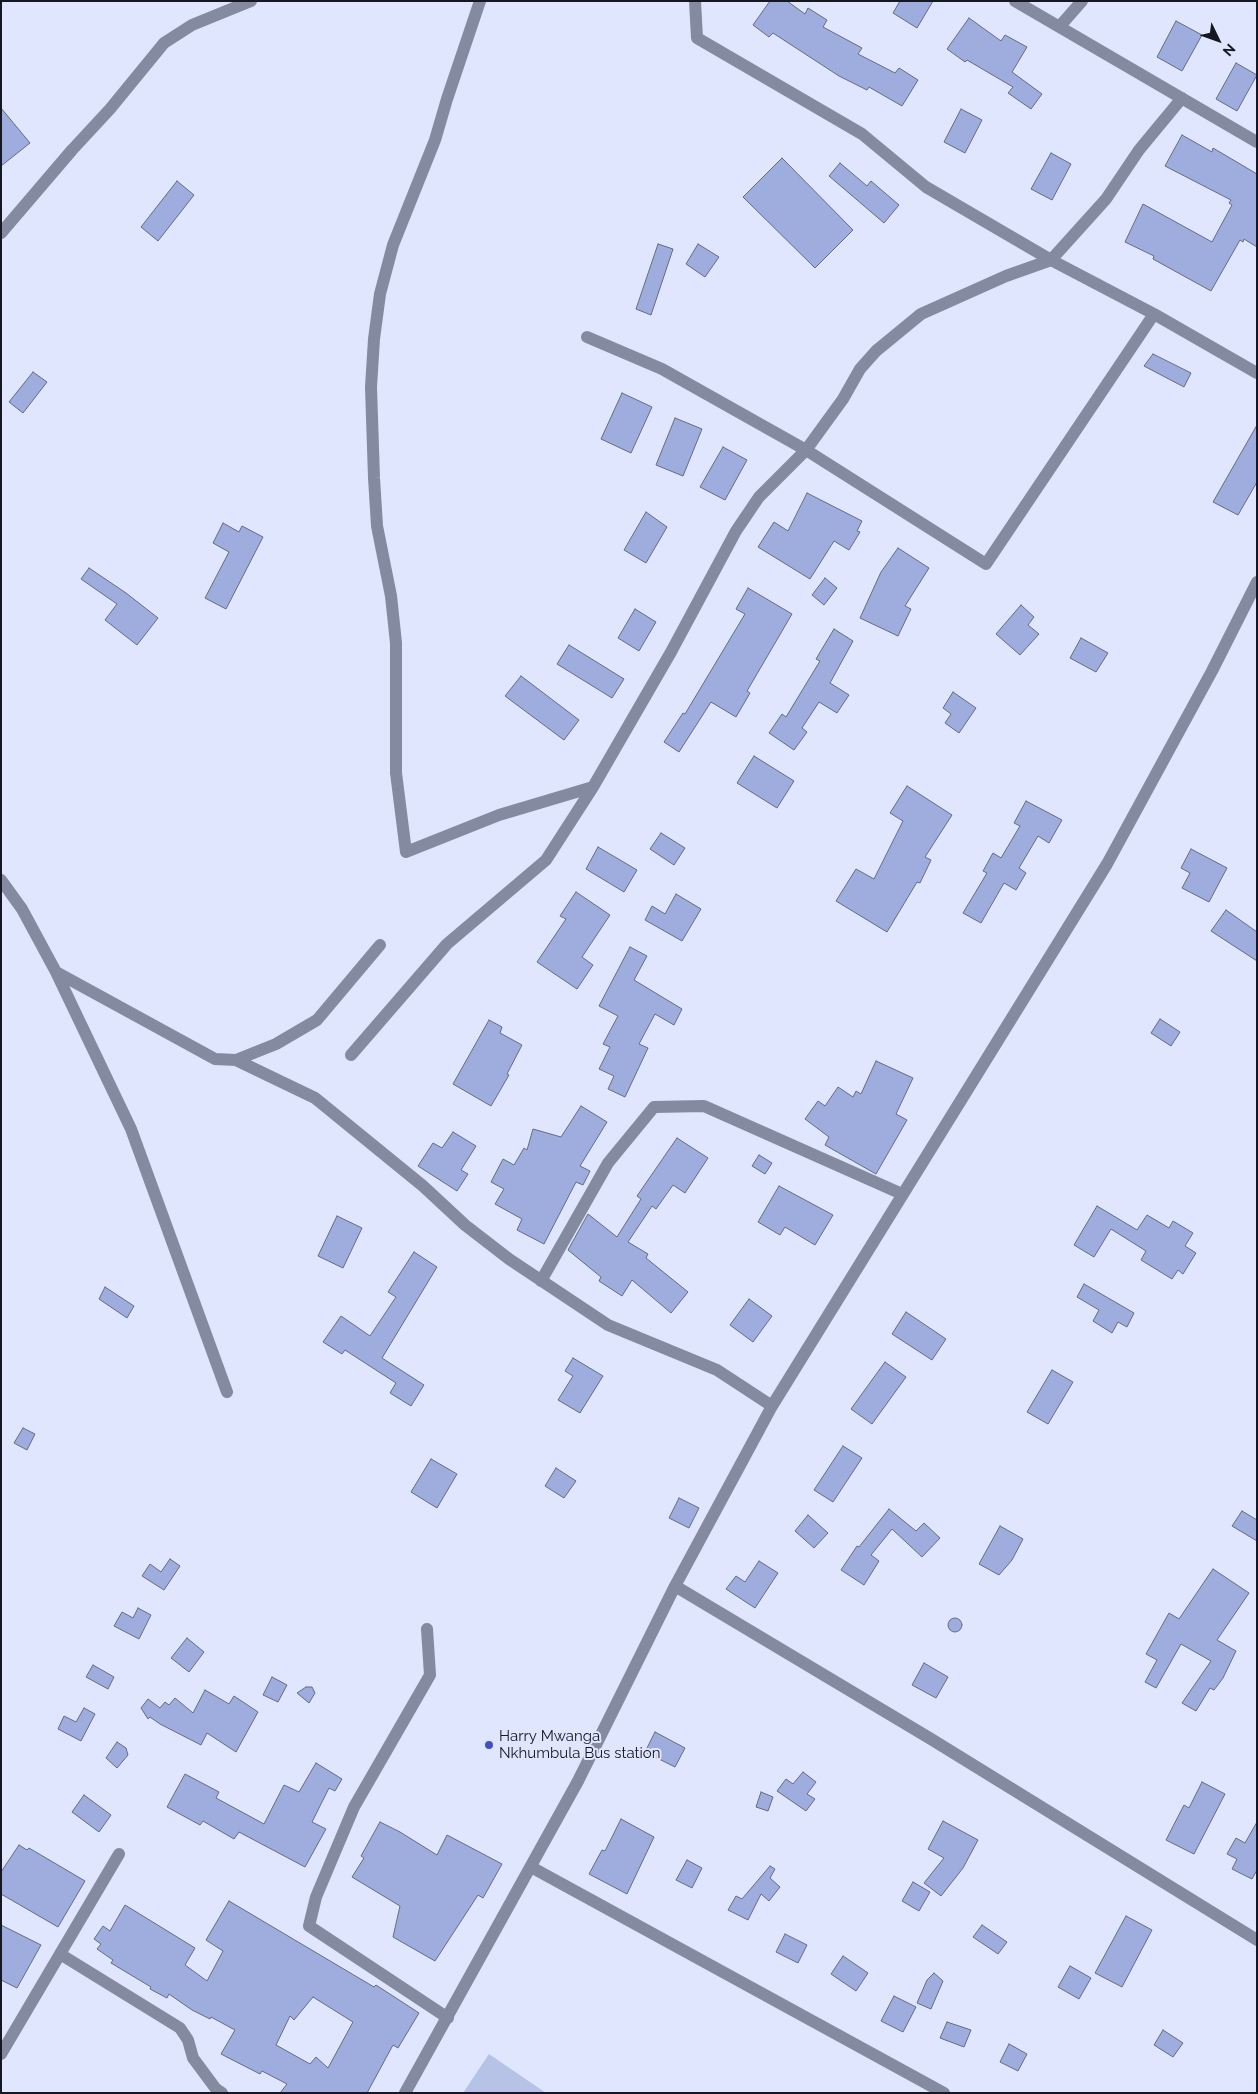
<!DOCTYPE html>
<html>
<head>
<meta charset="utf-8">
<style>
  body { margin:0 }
  #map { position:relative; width:1258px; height:2094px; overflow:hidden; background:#dfe6fd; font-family:Raleway,sans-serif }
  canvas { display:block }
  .frame { position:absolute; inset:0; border:2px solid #151822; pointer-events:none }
  .north { position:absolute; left:1193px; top:15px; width:50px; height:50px; -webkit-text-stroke:4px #dfe6fd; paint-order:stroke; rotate:132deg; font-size:14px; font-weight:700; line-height:20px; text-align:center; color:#151822 }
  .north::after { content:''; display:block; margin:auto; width:18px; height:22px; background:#151822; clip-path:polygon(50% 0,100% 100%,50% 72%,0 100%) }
</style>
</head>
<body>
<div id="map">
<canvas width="1258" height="2094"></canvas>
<div class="frame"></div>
<div class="north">N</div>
</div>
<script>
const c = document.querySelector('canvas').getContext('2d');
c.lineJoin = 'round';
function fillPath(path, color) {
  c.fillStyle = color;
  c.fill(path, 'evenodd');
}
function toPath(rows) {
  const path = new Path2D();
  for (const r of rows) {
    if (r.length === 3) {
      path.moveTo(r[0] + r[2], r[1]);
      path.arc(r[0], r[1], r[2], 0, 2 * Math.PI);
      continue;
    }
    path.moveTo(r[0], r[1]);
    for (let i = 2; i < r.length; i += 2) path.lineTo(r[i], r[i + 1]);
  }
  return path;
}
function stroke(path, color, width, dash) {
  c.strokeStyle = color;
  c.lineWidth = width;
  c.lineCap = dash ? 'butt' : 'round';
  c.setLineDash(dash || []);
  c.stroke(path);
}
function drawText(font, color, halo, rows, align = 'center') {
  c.font = font + ' Raleway,sans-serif';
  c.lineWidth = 4;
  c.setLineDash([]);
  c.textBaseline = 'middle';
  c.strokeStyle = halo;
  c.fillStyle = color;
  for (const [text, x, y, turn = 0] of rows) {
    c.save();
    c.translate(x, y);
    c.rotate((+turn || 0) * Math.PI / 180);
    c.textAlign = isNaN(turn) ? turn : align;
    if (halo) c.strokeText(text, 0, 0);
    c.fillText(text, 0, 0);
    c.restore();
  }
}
fillPath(toPath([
  [489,2054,546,2093,463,2093]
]), '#b7c2e7');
const building = toPath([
  [770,1,787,1,805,14,808,8,827,20,823,27,862,48,858,54,895,73,899,68,918,80,902,106,869,87,867,90,839,76,773,33,769,37,753,25,770,1],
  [900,1,933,1,917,28,893,13,900,1],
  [969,18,1001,41,1005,35,1027,47,1012,72,1042,94,1031,109,1008,93,1013,87,967,60,965,62,947,49,969,18],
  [1176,21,1202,35,1182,71,1157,57,1176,21],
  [1236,63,1257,75,1237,111,1216,99,1236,63],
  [1,108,30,143,1,166,1,108],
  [961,109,982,120,965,153,944,142,961,109],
  [1182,135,1212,152,1213,148,1257,174,1257,247,1244,239,1243,242,1240,240,1211,291,1153,259,1154,256,1125,242,1143,204,1212,242,1232,205,1229,203,1231,200,1165,166,1182,135],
  [1051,153,1071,164,1052,200,1031,189,1051,153],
  [782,158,853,230,815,268,743,197,782,158],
  [840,163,867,186,871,181,899,205,884,223,829,176,840,163],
  [177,181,194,195,158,241,141,227,177,181],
  [658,244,673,249,651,315,636,309,658,244],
  [698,244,719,257,705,277,686,264,698,244],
  [1153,354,1191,373,1184,387,1144,366,1153,354],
  [33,372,47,382,23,413,9,402,33,372],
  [622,393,652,407,631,453,601,439,622,393],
  [675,418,702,429,683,476,656,465,675,418],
  [1257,425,1257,482,1238,515,1213,502,1257,425],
  [723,447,747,460,725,500,700,487,723,447],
  [807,493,862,521,857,531,860,532,849,550,834,541,810,579,758,547,774,522,788,531,807,493],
  [646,512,667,527,646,563,624,550,646,512],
  [223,523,239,532,242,526,263,537,226,609,205,598,229,552,213,543,223,523],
  [898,548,929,568,905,606,911,609,898,636,860,618,881,572,898,548],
  [89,568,126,593,158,618,137,645,105,620,117,604,81,579,89,568],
  [825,578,837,588,824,605,812,595,825,578],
  [748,588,792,614,747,691,750,693,736,717,711,702,679,752,664,742,683,713,685,714,745,614,736,609,748,588],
  [1021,605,1034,617,1028,625,1039,634,1020,655,996,634,1021,605],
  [635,609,656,622,639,651,618,638,635,609],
  [834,629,853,641,830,683,849,695,837,713,819,702,802,728,807,732,794,750,769,733,782,714,786,717,820,661,816,659,834,629],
  [1081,638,1108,653,1096,672,1070,658,1081,638],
  [569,645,624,679,612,698,557,664,569,645],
  [521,676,579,720,564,740,505,696,521,676],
  [953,692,976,708,959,733,945,723,951,714,943,708,953,692],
  [754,756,794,781,777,808,737,783,754,756],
  [907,786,952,815,925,857,931,860,920,883,917,882,887,932,836,901,856,869,874,879,903,821,890,813,907,786],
  [1026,801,1062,820,1049,843,1038,836,1019,868,1026,873,1016,890,1004,883,981,923,963,913,987,873,983,871,993,853,1001,858,1020,826,1014,823,1026,801],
  [661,833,685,848,674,865,650,849,661,833],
  [598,847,637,870,624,892,586,869,598,847],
  [1191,849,1227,868,1209,902,1182,888,1190,873,1181,868,1191,849],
  [576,892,610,915,582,957,593,965,577,989,537,962,566,919,560,916,576,892],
  [676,894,701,909,682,941,645,920,652,906,665,914,676,894],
  [1226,910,1257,932,1257,961,1211,931,1226,910],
  [630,947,647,956,634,980,682,1009,674,1025,655,1014,639,1044,648,1048,625,1097,608,1089,614,1076,599,1069,610,1047,603,1044,618,1016,599,1006,630,947],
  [1160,1019,1180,1032,1171,1046,1151,1033,1160,1019],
  [489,1020,502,1027,500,1033,522,1045,507,1074,509,1075,491,1106,453,1084,489,1020],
  [876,1061,913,1078,896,1114,907,1120,876,1174,825,1145,829,1137,805,1119,818,1101,825,1106,838,1087,853,1097,856,1091,861,1094,876,1061],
  [581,1106,607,1122,580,1166,590,1171,583,1185,576,1182,544,1244,517,1230,522,1219,495,1204,504,1189,491,1182,503,1159,514,1165,524,1148,527,1150,533,1129,561,1137,581,1106],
  [453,1132,476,1146,461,1170,468,1174,457,1191,418,1166,433,1143,442,1148,453,1132],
  [677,1138,708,1158,685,1193,673,1185,656,1209,652,1206,628,1242,648,1254,646,1258,688,1292,671,1313,632,1280,622,1296,599,1281,601,1277,568,1250,588,1214,617,1237,641,1199,637,1196,677,1138],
  [759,1155,772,1163,765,1174,752,1166,759,1155],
  [779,1186,833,1215,815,1245,785,1227,780,1235,758,1222,779,1186],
  [1097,1206,1137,1230,1147,1215,1169,1228,1173,1221,1193,1233,1185,1246,1196,1253,1183,1274,1178,1270,1172,1279,1141,1260,1146,1251,1111,1229,1094,1257,1074,1245,1097,1206],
  [337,1216,362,1228,343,1268,318,1256,337,1216],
  [414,1252,437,1267,382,1358,424,1385,411,1406,390,1393,396,1383,345,1350,342,1354,323,1342,341,1316,370,1336,396,1297,388,1292,414,1252],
  [1084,1284,1134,1313,1127,1327,1118,1322,1112,1333,1093,1321,1099,1310,1077,1297,1084,1284],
  [105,1287,134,1306,127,1318,99,1299,105,1287],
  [749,1299,772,1316,753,1342,730,1325,749,1299],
  [906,1312,946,1339,932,1360,892,1334,906,1312],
  [573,1358,603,1376,580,1413,558,1400,573,1376,565,1371,573,1358],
  [885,1362,906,1377,872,1424,851,1409,885,1362],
  [1052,1370,1073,1382,1048,1424,1027,1412,1052,1370],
  [23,1428,35,1434,27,1450,14,1443,23,1428],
  [843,1446,862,1458,833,1502,814,1490,843,1446],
  [431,1459,457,1474,437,1508,411,1492,431,1459],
  [556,1468,576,1481,564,1498,545,1486,556,1468],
  [679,1498,699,1508,689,1528,669,1518,679,1498],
  [889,1509,916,1531,924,1523,940,1538,922,1557,892,1529,871,1555,879,1561,864,1585,841,1570,857,1546,859,1547,889,1509],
  [1242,1511,1257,1520,1257,1541,1232,1526,1242,1511],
  [808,1515,828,1533,814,1548,795,1531,808,1515],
  [1000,1526,1023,1539,1012,1560,999,1575,979,1564,1000,1526],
  [170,1559,180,1566,164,1590,142,1576,150,1564,161,1572,170,1559],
  [759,1561,778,1573,755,1608,726,1589,736,1576,745,1582,759,1561],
  [1213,1569,1249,1593,1217,1640,1236,1651,1223,1678,1214,1690,1210,1688,1196,1711,1182,1703,1211,1661,1181,1644,1156,1688,1145,1682,1157,1660,1146,1654,1169,1613,1179,1619,1213,1569],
  [138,1608,151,1615,139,1639,114,1626,122,1612,133,1618,138,1608],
  [955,1625,7],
  [187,1638,204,1652,189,1672,171,1658,187,1638],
  [924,1663,948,1677,936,1698,912,1685,924,1663],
  [93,1665,114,1677,108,1689,86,1677,93,1665],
  [272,1677,287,1685,278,1702,263,1695,272,1677],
  [306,1687,312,1687,315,1693,309,1703,297,1693,306,1687],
  [205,1690,229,1704,234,1696,258,1712,236,1752,207,1733,201,1745,160,1724,150,1717,148,1719,141,1708,148,1699,160,1708,165,1702,169,1705,175,1698,193,1713,205,1690],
  [84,1708,95,1714,81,1741,58,1729,64,1716,76,1722,84,1708],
  [655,1732,685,1748,675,1767,645,1752,655,1732],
  [117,1742,126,1748,128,1755,117,1768,106,1758,117,1742],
  [316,1763,342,1779,335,1791,329,1788,312,1822,326,1829,305,1867,239,1832,234,1839,203,1821,200,1825,167,1807,185,1774,219,1792,216,1798,264,1824,284,1785,299,1792,316,1763],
  [803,1772,816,1782,807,1794,815,1799,806,1811,777,1791,786,1779,793,1784,803,1772],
  [1202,1782,1225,1794,1194,1854,1166,1840,1184,1805,1189,1808,1202,1782],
  [761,1792,773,1797,768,1811,756,1807,761,1792],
  [84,1795,111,1815,99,1832,72,1812,84,1795],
  [621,1819,654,1837,627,1894,589,1874,602,1850,605,1851,621,1819],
  [943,1821,978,1840,963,1868,941,1896,924,1883,944,1858,928,1849,943,1821],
  [380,1822,400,1832,437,1855,447,1835,502,1864,483,1898,478,1895,435,1961,393,1937,400,1906,352,1877,364,1858,361,1856,380,1822],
  [1257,1822,1257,1870,1252,1879,1232,1869,1237,1859,1227,1854,1236,1838,1245,1843,1257,1822],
  [19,1845,27,1850,29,1848,85,1881,58,1927,1,1894,1,1872,19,1845],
  [687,1860,702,1868,692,1888,676,1880,687,1860],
  [770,1866,775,1869,770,1878,780,1887,769,1901,761,1894,748,1920,728,1910,736,1896,742,1899,770,1866],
  [913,1882,930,1892,919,1911,902,1901,913,1882],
  [229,1901,374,1987,376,1985,419,2013,398,2048,393,2045,367,2093,280,2093,287,2084,262,2071,260,2074,221,2054,235,2030,211,2017,210,2019,192,2010,169,1994,167,1998,150,1989,151,1987,111,1963,113,1960,97,1949,101,1944,94,1939,103,1926,110,1931,125,1905,195,1948,185,1965,207,1981,223,1951,206,1940,229,1901],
  [313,1997,353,2022,328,2068,316,2057,310,2064,276,2045,290,2016,294,2020,313,1997],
  [1126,1916,1152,1930,1122,1987,1095,1973,1126,1916],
  [1,1925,41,1945,17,1988,1,1980,1,1925],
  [982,1925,1007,1942,998,1954,973,1937,982,1925],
  [785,1934,807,1945,798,1963,776,1952,785,1934],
  [843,1956,868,1973,856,1991,831,1974,843,1956],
  [1070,1966,1091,1978,1079,1999,1058,1987,1070,1966],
  [934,1973,943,1981,931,2009,917,2003,927,1980,934,1973],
  [894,1996,916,2007,903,2032,881,2021,894,1996],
  [947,2022,971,2030,964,2047,940,2038,947,2022],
  [1163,2030,1183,2043,1173,2057,1154,2045,1163,2030],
  [1009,2044,1027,2054,1018,2071,1000,2062,1009,2044]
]);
fillPath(building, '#9fadde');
stroke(building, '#636b84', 1);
stroke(toPath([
  [480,1,447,99,435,140,393,245,380,294,374,339,371,387,374,478,377,526,391,596,396,643,396,773,406,852,499,815,593,787,671,652,736,531,759,497,806,450,843,399,860,369,876,351,921,314,1006,276,1051,260,1106,199,1139,150,1182,98],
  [695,1,697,38,862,134,926,187,1051,260,1154,314,1257,373],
  [1015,1,1257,142],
  [1060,26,1082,1],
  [1,233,72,150,110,109,164,43,192,25,251,1],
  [587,337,662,369,806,450,986,564,1154,314],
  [1,880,22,909,56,972,131,1129,227,1392],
  [56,972,215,1059,236,1060,276,1044,317,1020,380,945],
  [351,1055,447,944,546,860,593,787],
  [236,1060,315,1098,423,1186,465,1225,509,1259,608,1325,717,1370,772,1406],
  [541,1281,608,1163,654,1107,704,1106,902,1194],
  [675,1586,931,1739,1257,1940],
  [427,1629,430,1675,354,1807,316,1897,309,1926,448,2018],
  [531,1867,944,2093],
  [60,1954,180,2028,188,2040,193,2058,216,2089,222,2093],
  [1,2054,119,1854],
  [405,2093,578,1781,675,1586,772,1406,1107,864,1212,671,1257,582]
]), '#848a9f', 12);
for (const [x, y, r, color] of [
  [489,1745,5,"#4150c4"]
]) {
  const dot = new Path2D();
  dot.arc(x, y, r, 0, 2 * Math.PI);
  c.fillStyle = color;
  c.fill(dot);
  stroke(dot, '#dfe6fd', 2);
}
drawText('15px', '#151822', '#dfe6fd', [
  ["Harry Mwanga",499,1736],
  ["Nkhumbula Bus station",499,1753]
], 'left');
</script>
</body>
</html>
